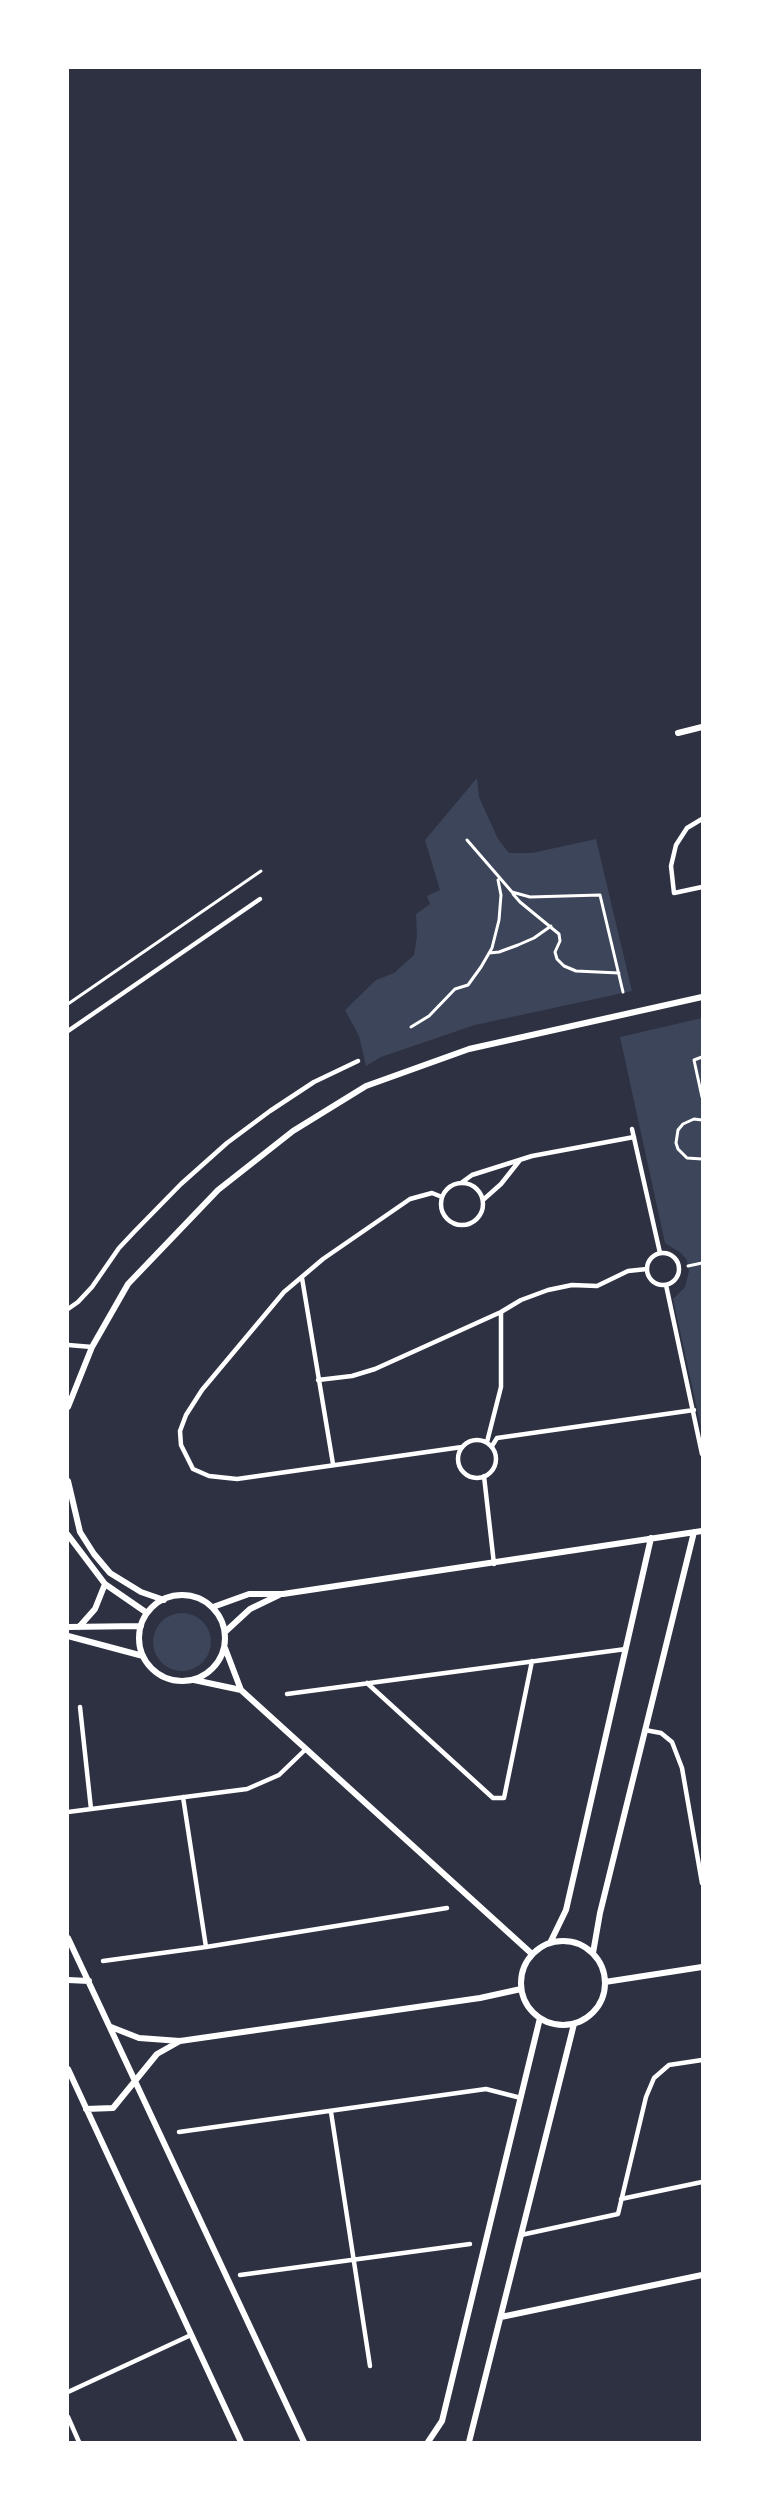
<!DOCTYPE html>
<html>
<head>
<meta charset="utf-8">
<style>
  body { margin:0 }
  #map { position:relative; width:770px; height:2510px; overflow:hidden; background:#2d3142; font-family:"Nunito Sans",sans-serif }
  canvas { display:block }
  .frame { position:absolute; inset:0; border:69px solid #fff; pointer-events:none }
</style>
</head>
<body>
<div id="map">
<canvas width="770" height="2510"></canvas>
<div class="frame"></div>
</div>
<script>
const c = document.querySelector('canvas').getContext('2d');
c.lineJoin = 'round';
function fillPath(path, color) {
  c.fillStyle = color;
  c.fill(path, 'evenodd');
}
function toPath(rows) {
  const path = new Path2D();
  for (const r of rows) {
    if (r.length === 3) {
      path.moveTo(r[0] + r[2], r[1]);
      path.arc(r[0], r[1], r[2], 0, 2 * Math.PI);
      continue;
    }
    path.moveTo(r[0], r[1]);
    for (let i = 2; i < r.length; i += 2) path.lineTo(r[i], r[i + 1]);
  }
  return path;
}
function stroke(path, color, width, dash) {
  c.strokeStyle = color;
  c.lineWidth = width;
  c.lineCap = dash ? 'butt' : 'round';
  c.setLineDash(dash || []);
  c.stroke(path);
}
fillPath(toPath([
  [477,778,479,797,498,839,509,853,532,853,596,839,632,991,475,1025,381,1057,366,1066,359,1036,345,1010,376,980,394,973,414,955,417,936,416,914,430,904,427,896,440,890,425,840],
  [702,1018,702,1432,673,1299,685,1287,689,1271,687,1260,681,1253,665,1243,620,1037],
  [182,1642,29]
]), '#3c4559');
stroke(toPath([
  [467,840,512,892,530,897,600,895,623,992],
  [513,894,520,902,559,934,560,941,555,952,557,959,564,966,576,971,619,973],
  [489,953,499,952,518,945,534,938,551,926],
  [68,1004,261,871],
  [411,1027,429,1016,455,989,468,985,481,967,492,948,499,920,501,895,498,880],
  [702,1057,694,1060,702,1097],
  [702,1120,694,1119,683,1124,678,1130,676,1143,678,1149,687,1158,702,1159],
  [688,1266,702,1263]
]), '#fff', 3);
stroke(toPath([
  [702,819,687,828,676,845,671,866,674,893,702,887],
  [68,1031,260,899],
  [632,1129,660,1253],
  [462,1204,21],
  [461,1183,472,1175,532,1156,634,1137],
  [442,1197,432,1193,410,1199,323,1259,284,1292,202,1390,186,1415,180,1431,181,1445,193,1469,209,1476,237,1479,462,1447],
  [483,1200,501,1184,520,1160],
  [663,1269,16],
  [302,1278,333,1464],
  [666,1285,702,1454],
  [68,1309,78,1302,92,1287,119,1248,135,1231,181,1184,227,1143,270,1111,314,1082,358,1061],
  [68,1345,92,1347],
  [318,1380,352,1376,375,1369,501,1312,521,1300,548,1290,572,1285,597,1286,628,1271,647,1269],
  [477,1459,19],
  [487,1442,501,1387,501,1312],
  [492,1446,497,1438,694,1410],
  [484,1476,494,1564],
  [367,1683,493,1798,504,1798,532,1661],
  [287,1694,626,1649],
  [80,1707,91,1809],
  [645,1730,661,1733,672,1742,682,1768,702,1883],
  [183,1797,206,1947],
  [68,1812,247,1789,279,1775,306,1749],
  [103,1961,206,1947,447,1908],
  [331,2112,370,2366],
  [179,2132,486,2089,521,2098],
  [621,2199,702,2182],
  [521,2235,618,2214,646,2097,654,2078,669,2065,702,2060],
  [240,2275,470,2244],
  [68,2392,191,2335],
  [68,2417,79,2442]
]), '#fff', 4.5);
stroke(toPath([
  [678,733,702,727],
  [68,1407,92,1347,128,1284,218,1190,293,1131,366,1086,469,1049,702,997],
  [68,1481,80,1532,94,1554,110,1573,141,1592,164,1600],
  [68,1535,105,1584,147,1613],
  [182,1638,43],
  [213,1607,249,1594,283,1594,702,1531],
  [68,1627,141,1626],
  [79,1627,95,1609,105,1584],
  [225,1632,250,1609,279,1595],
  [68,1636,143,1656],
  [225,1648,241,1690,532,1954],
  [194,1680,241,1690],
  [68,1938,304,2442],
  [563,1983,42],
  [550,1943,566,1910,651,1538],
  [593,1953,600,1913,694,1532],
  [68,1980,89,1981],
  [605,1982,702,1967],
  [111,2027,139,2038,180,2041,480,1998,521,1989],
  [68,2069,241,2442],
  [86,2109,113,2108,157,2054,180,2041],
  [501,2317,702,2275],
  [428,2442,442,2421,540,2018],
  [469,2442,574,2024]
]), '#fff', 6);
</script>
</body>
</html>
